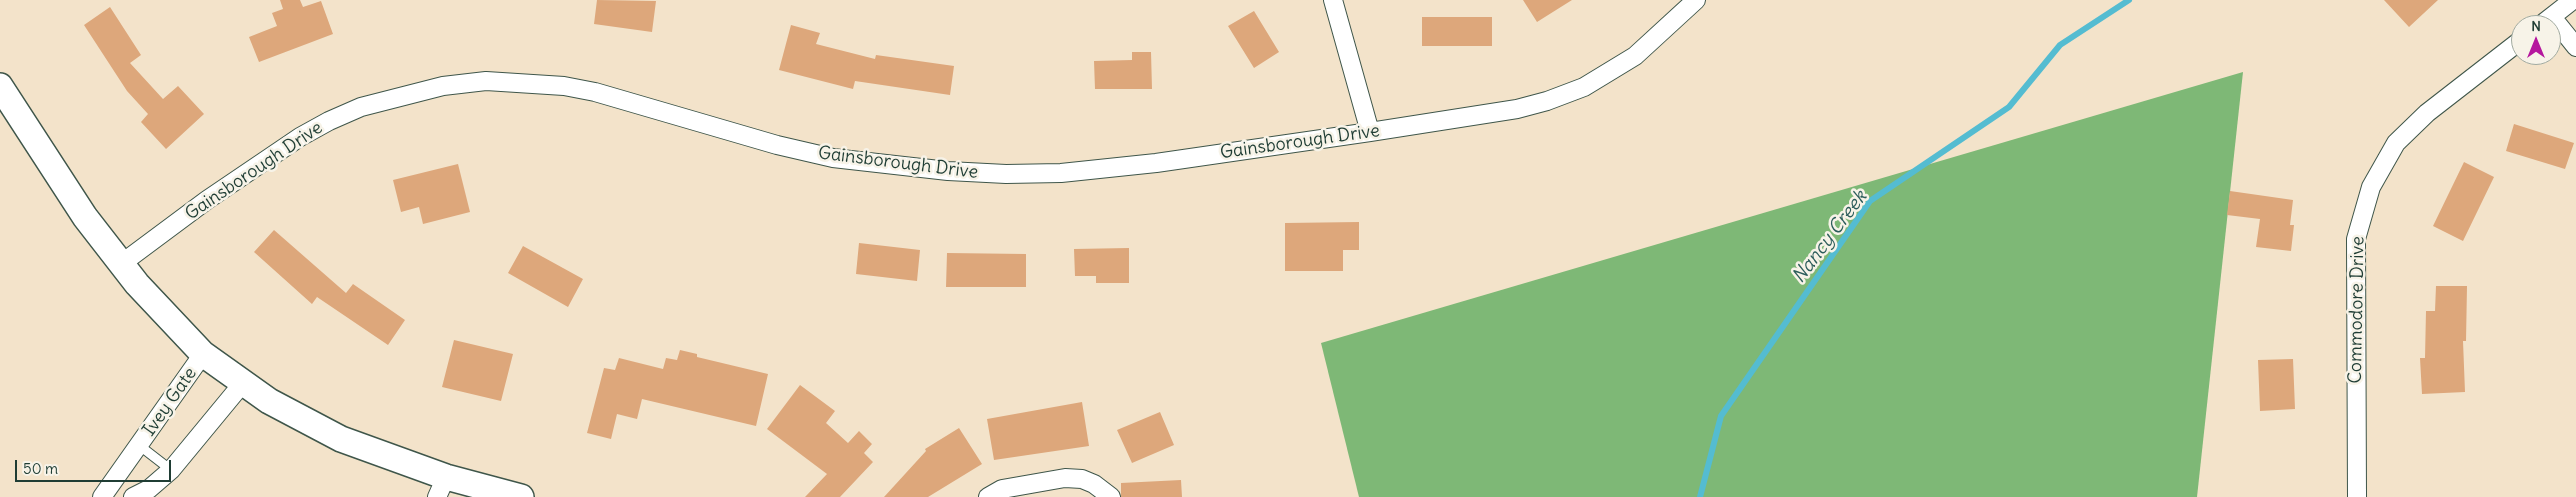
<!DOCTYPE html>
<html>
<head>
<meta charset="utf-8">
<style>
  body { margin:0 }
  #map { position:relative; width:2576px; height:497px; overflow:hidden; background:#f3e3ca; font-family:Delius,sans-serif }
  canvas { display:block }
  .north { position:absolute; left:2511px; top:15px; width:50px; height:50px; box-sizing:border-box; background:#f7f3e8; border:1px solid #a1aaa0; border-radius:50%; rotate:0deg; font-size:14px; font-weight:700; line-height:20px; text-align:center; color:#1f3d34 }
  .north::after { content:''; display:block; margin:auto; width:18px; height:22px; background:#b5179e; clip-path:polygon(50% 0,100% 100%,50% 72%,0 100%) }
  .scale { position:absolute; left:15px; top:460px; width:156px; height:22px; box-sizing:border-box; border:2px solid #1f3d34; border-top:0; padding-left:6px; font-size:15px; line-height:18px; white-space:nowrap; color:#1f3d34; -webkit-text-stroke:4px #f7f3e8; paint-order:stroke }
</style>
</head>
<body>
<div id="map">
<canvas width="2576" height="497"></canvas>
<div class="north">N</div>
<div class="scale">50 m</div>
</div>
<script>
const c = document.querySelector('canvas').getContext('2d');
c.lineJoin = 'round';
function fillPath(path, color) {
  c.fillStyle = color;
  c.fill(path, 'evenodd');
}
function toPath(rows) {
  const path = new Path2D();
  for (const r of rows) {
    path.moveTo(r[0], r[1]);
    for (let i = 2; i < r.length; i += 2) path.lineTo(r[i], r[i + 1]);
  }
  return path;
}
function stroke(path, color, width, dash) {
  c.strokeStyle = color;
  c.lineWidth = width;
  c.lineCap = dash ? 'butt' : 'round';
  c.setLineDash(dash || []);
  c.stroke(path);
}
function drawText(font, color, halo, rows, align = 'center') {
  c.font = font + ' Delius,sans-serif';
  c.lineWidth = 5;
  c.setLineDash([]);
  c.textBaseline = 'middle';
  c.strokeStyle = halo;
  c.fillStyle = color;
  for (const [text, x, y, turn = 0] of rows) {
    c.save();
    c.translate(x, y);
    c.rotate((+turn || 0) * Math.PI / 180);
    c.textAlign = isNaN(turn) ? turn : align;
    if (halo) c.strokeText(text, 0, 0);
    c.fillText(text, 0, 0);
    c.restore();
  }
}
fillPath(toPath([
  [2243,72,2197,497,1359,497,1321,343]
]), '#7eb876');
stroke(toPath([
  [1700,497,1721,416,1870,201,2009,107,2060,45,2129,0]
]), '#54bcd1', 6);
fillPath(toPath([
  [280,0,300,0,303,7,321,1,333,34,259,62,249,37,277,26,272,13,283,9],
  [597,0,656,1,652,32,594,24],
  [1523,0,1572,0,1537,22],
  [2384,0,2438,0,2409,27],
  [110,7,141,55,130,63,163,99,178,86,204,114,166,149,141,122,148,114,127,91,84,25],
  [1254,11,1279,52,1254,68,1228,26],
  [1422,17,1492,17,1492,46,1422,46],
  [791,25,820,33,816,44,875,59,876,55,954,66,950,95,855,81,853,89,779,70],
  [1132,52,1151,52,1152,89,1095,89,1094,61,1132,60],
  [2514,124,2574,143,2565,169,2506,151],
  [2464,162,2494,177,2463,241,2433,226],
  [458,164,470,212,423,224,419,207,401,212,393,180],
  [2230,191,2293,200,2290,225,2294,225,2291,251,2256,247,2260,219,2227,215],
  [1359,222,1359,250,1343,250,1343,271,1285,271,1285,223],
  [274,230,346,293,353,284,405,320,388,345,317,297,312,304,254,252],
  [859,243,920,250,917,281,856,274],
  [523,246,583,279,568,307,508,273],
  [1129,248,1129,283,1096,283,1096,276,1075,276,1074,249],
  [947,253,1026,254,1026,287,946,287],
  [2436,286,2467,286,2466,341,2463,341,2465,392,2422,394,2420,358,2425,358,2426,311,2435,311],
  [454,340,513,354,501,401,442,387],
  [680,350,697,354,697,357,768,374,756,426,642,399,637,419,617,414,611,439,587,433,604,368,615,370,619,358,663,369,666,358,677,360],
  [2293,359,2295,409,2260,411,2258,360],
  [800,385,835,411,826,423,848,443,859,431,872,444,864,453,873,462,840,497,805,497,827,474,767,429],
  [1082,402,1089,446,994,460,987,419],
  [1160,412,1174,445,1132,463,1117,430],
  [959,428,982,464,928,497,884,497,926,451,925,449],
  [1181,480,1182,497,1121,497,1121,483]
]), '#dda77b');
const lane = toPath([
  [140,446,171,470]
]);
const street = toPath([
  [1333,0,1370,132],
  [2552,17,2576,47],
  [2541,25,2573,0],
  [121,264,207,200,300,137,329,121,361,107,443,86,486,81,564,86,595,92,777,145,833,158,948,171,1006,174,1061,173,1156,163,1370,132,1517,109,1547,101,1584,87,1635,56,1696,0],
  [102,497,203,354],
  [133,497,149,489,171,470,242,384],
  [437,497,446,477],
  [988,497,1002,489,1065,478,1082,479,1094,484,1111,497],
  [2357,497,2356,239,2371,187,2396,143,2427,113,2521,40]
]);
const secondary = toPath([
  [0,86,85,217,137,284,203,354,269,401,341,439,446,477,521,497]
]);
stroke(lane, '#3f564a', 11);
stroke(street, '#3f564a', 20);
stroke(secondary, '#3f564a', 28);
stroke(lane, '#fff', 9);
stroke(street, '#fff', 18);
stroke(secondary, '#fff', 25);
drawText('18px', '#1f3d34', '#f7f3e8', [
  ["Gainsborough Drive",1300,142,-8],
  ["Gainsborough Drive",898,163,7],
  ["Gainsborough Drive",254,171,-34],
  ["Commodore Drive",2357,310,-89],
  ["Ivey Gate",170,402,-55]
]);
drawText('italic 19px', '#2c5d5b', '#f7f3e8', [
  ["Nancy Creek",1830,237,-53]
]);
</script>
</body>
</html>
